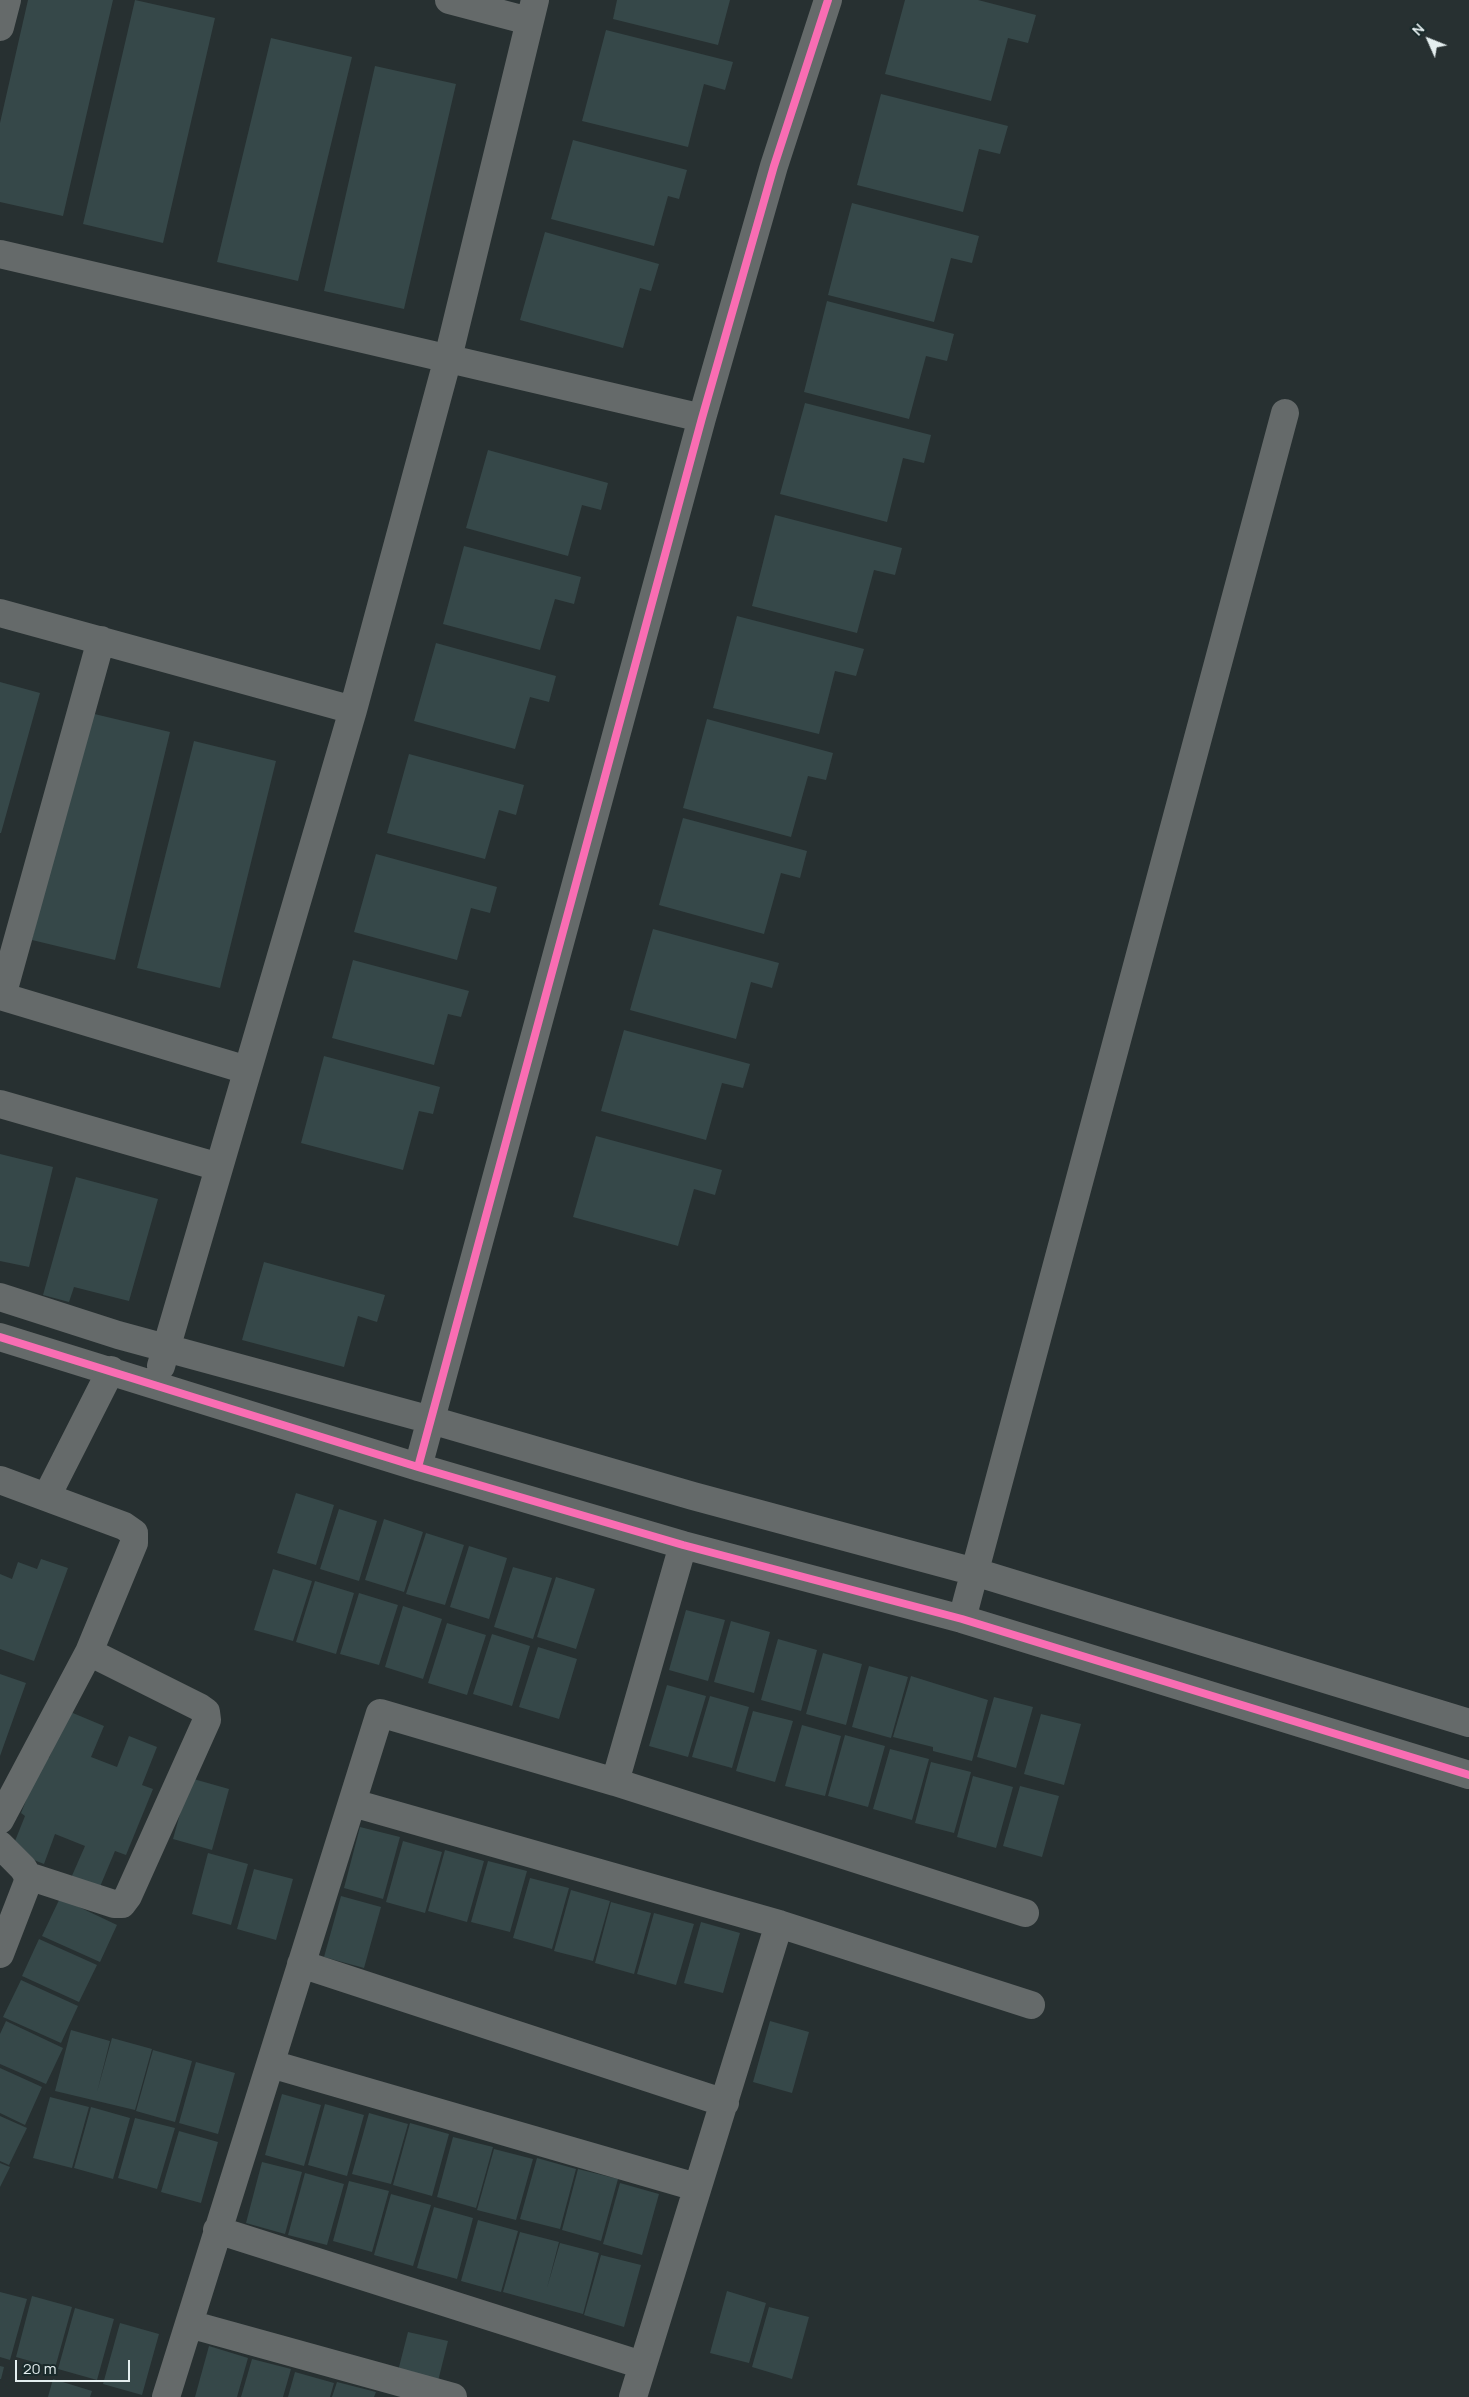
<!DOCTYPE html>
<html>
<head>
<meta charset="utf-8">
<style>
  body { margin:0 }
  #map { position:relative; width:1469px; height:2397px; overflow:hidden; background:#273031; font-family:Manrope,sans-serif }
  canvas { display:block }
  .north { position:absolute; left:1404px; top:15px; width:50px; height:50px; -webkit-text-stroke:4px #1a2a2b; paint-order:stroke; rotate:314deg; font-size:14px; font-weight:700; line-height:20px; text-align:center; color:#e4eeef }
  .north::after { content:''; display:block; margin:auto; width:18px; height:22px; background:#e4eeef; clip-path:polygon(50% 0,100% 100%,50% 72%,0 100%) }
  .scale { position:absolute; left:15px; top:2360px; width:115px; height:22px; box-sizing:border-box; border:2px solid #e4eeef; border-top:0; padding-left:6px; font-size:15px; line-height:18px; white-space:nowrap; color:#e4eeef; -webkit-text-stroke:4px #1a2a2b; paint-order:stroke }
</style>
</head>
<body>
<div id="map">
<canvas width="1469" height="2397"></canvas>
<div class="north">N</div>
<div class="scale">20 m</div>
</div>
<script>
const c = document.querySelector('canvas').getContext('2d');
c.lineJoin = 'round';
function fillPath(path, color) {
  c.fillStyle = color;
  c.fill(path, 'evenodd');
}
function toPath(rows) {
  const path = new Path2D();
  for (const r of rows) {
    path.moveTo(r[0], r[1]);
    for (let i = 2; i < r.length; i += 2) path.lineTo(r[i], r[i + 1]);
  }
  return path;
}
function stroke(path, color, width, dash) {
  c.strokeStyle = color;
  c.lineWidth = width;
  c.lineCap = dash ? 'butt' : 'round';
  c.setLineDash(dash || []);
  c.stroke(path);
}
fillPath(toPath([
  [28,0,113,0,63,216,0,202,0,123],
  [135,0,215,18,163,243,83,224],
  [617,0,730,0,718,45,613,19],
  [905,0,978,0,1036,15,1028,43,1008,38,991,101,885,74],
  [606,30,733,62,725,90,704,84,688,147,582,121],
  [271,38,352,57,298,281,217,262],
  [375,66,456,84,404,309,324,291],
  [881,94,1008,126,1000,154,979,149,963,212,857,185],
  [573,140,687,170,679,199,668,196,654,246,551,219],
  [852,203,979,236,972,263,951,258,934,322,828,295],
  [545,232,659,264,651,291,640,288,623,348,520,320],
  [827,301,954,334,947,361,926,356,909,419,804,392],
  [805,403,931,435,924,463,903,458,887,522,780,494],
  [488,450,608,483,601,510,582,505,568,556,466,528],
  [775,515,902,548,895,575,874,570,857,633,752,606],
  [464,546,581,577,574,604,555,599,540,650,443,624],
  [737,616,864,649,856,676,835,671,819,734,713,708],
  [436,643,556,676,549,702,530,697,515,749,414,721],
  [0,682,40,693,1,833,0,833],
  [86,712,170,732,115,960,32,940],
  [707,719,833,753,826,780,808,776,791,837,683,808],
  [194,741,276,761,220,988,137,968],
  [409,754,524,785,516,815,499,810,485,859,387,833],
  [683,818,807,851,800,878,781,873,764,934,659,905],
  [376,854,497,887,490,913,471,908,457,960,354,932],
  [653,929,779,963,772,988,751,982,736,1039,630,1010],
  [353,960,469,991,461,1017,448,1014,434,1065,332,1038],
  [624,1030,750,1064,743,1088,722,1083,706,1140,601,1111],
  [324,1056,440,1087,433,1114,419,1111,403,1170,301,1143],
  [596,1136,722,1170,715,1195,694,1189,678,1246,573,1217],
  [0,1154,53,1167,29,1267,0,1261],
  [76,1177,158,1199,129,1301,74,1287,69,1302,43,1295],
  [264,1262,385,1295,377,1322,358,1316,344,1367,242,1340],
  [296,1493,334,1505,316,1565,277,1553],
  [339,1509,377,1521,359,1581,320,1569],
  [384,1519,423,1532,404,1592,365,1580],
  [426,1533,464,1545,445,1605,406,1594],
  [469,1546,507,1558,489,1619,450,1607],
  [41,1559,68,1568,34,1661,0,1649,0,1574,12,1579,18,1562,37,1569],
  [513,1567,552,1578,533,1639,494,1627],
  [273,1569,312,1581,293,1641,254,1630],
  [556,1577,595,1589,576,1649,537,1637],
  [315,1581,354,1593,336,1654,296,1642],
  [359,1593,398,1605,379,1665,340,1654],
  [403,1606,442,1619,423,1679,385,1667],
  [686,1610,725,1620,708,1681,669,1670],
  [731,1621,770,1632,754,1693,714,1682],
  [447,1623,486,1635,467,1695,428,1683],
  [492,1634,530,1646,512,1706,473,1694],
  [778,1639,817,1650,801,1711,761,1700],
  [538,1647,577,1659,559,1719,519,1707],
  [823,1653,862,1664,846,1725,806,1714],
  [869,1666,908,1677,891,1738,852,1727],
  [0,1674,26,1683,0,1756],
  [911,1676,988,1700,972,1761,933,1751,933,1747,893,1737],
  [667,1685,706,1696,688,1757,649,1746],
  [710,1696,749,1707,732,1768,692,1757],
  [994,1697,1033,1707,1016,1768,977,1757],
  [68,1711,104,1726,91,1757,117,1767,129,1736,157,1747,142,1785,153,1789,126,1855,115,1851,99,1889,71,1878,85,1846,55,1834,44,1864,11,1851,25,1816,21,1813,44,1756,49,1758],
  [753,1711,793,1721,775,1782,736,1771],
  [1041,1714,1081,1724,1064,1785,1024,1774],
  [802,1725,841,1736,825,1796,785,1786],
  [845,1735,885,1746,868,1807,828,1796],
  [890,1749,929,1759,912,1820,873,1809],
  [931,1762,971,1772,954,1833,915,1823],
  [973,1776,1013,1787,996,1848,957,1837],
  [190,1778,229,1789,212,1850,173,1839],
  [1020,1786,1059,1796,1042,1857,1003,1846],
  [360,1827,400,1837,383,1899,344,1888],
  [403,1841,442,1852,425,1913,386,1902],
  [445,1850,484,1861,467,1922,428,1911],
  [208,1853,248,1864,231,1925,192,1914],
  [488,1861,527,1871,510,1932,471,1922],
  [254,1869,293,1879,276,1940,237,1929],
  [530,1878,569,1888,552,1949,513,1938],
  [571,1890,610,1901,593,1961,554,1951],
  [341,1896,381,1907,364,1968,324,1957],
  [60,1898,117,1925,100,1962,42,1936],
  [611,1902,651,1913,634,1974,595,1963],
  [654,1913,694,1924,676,1985,637,1974],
  [701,1922,740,1933,723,1993,684,1983],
  [39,1939,97,1965,79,2002,22,1976],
  [21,1980,78,2006,61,2043,3,2017],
  [6,2021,63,2048,46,2084,0,2064,0,2034],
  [770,2021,809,2032,792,2093,753,2082],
  [71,2030,110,2041,97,2092,112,2038,152,2049,135,2110,55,2091],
  [153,2050,192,2061,175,2122,136,2111],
  [196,2062,235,2073,218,2134,179,2123],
  [0,2068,42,2087,25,2125,0,2113],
  [282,2094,321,2105,304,2166,265,2155],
  [50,2097,89,2107,72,2168,33,2158],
  [325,2104,364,2115,347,2176,308,2165],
  [91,2107,130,2118,113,2179,74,2168],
  [369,2113,408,2124,391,2184,352,2174],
  [0,2116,27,2128,9,2165,0,2161],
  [135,2118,175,2128,157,2189,118,2178],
  [410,2123,449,2134,432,2196,393,2185],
  [179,2131,218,2142,201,2203,161,2192],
  [453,2137,493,2147,476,2208,437,2197],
  [494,2149,533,2159,516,2220,477,2210],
  [537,2158,576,2169,560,2229,520,2219],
  [262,2162,302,2172,285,2234,246,2223],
  [0,2163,10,2167,0,2187],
  [578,2169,618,2179,601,2241,562,2230],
  [305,2173,344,2184,327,2245,288,2235],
  [349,2181,389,2191,372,2252,333,2241],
  [620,2183,659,2194,642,2255,603,2244],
  [391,2194,431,2205,413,2266,374,2255],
  [434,2207,473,2218,457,2279,417,2268],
  [478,2220,518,2231,501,2292,461,2281],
  [520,2232,559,2242,547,2288,560,2243,599,2253,583,2314,503,2292],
  [601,2255,641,2265,624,2327,584,2315],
  [727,2291,766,2303,749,2363,710,2353],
  [0,2292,27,2299,10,2360,0,2357],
  [32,2296,72,2307,55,2368,16,2357],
  [769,2307,809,2317,792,2379,752,2367],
  [75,2308,114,2319,97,2380,58,2369],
  [120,2323,159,2334,142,2395,103,2384],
  [408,2332,448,2341,438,2381,398,2371],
  [209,2346,248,2358,237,2397,195,2397],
  [252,2359,291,2369,283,2397,241,2397],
  [0,2366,4,2367,1,2379,0,2379],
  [295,2372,334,2383,330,2397,288,2397],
  [53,2379,92,2391,90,2397,48,2397],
  [337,2382,376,2392,374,2397,332,2397]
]), '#364849');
stroke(toPath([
  [449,0,529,21],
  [0,27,7,0],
  [0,254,702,418],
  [0,613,353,710],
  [0,996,247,1070],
  [2,996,101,640],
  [0,1104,219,1167],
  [0,1297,118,1335,431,1420,693,1496,975,1572,1469,1723],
  [0,1337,418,1467,683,1545,962,1619,1469,1775],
  [161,1366,353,710,448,358,535,0],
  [418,1467,702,418,774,166,828,0],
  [0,1480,124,1526,134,1533,134,1543,89,1652,0,1820],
  [47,1496,111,1370],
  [962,1619,1285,413],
  [615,1782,683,1545],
  [353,1803,779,1924,1031,2005],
  [0,1845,23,1868,28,1876,27,1884,0,1954],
  [28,1876,114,1904,122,1904,128,1896,207,1720,206,1712,199,1707,89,1652],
  [301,1964,725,2103],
  [271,2064,696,2187],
  [217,2230,642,2365],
  [189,2324,453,2397],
  [166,2397,380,1713,615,1782,1025,1913],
  [633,2397,779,1924]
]), '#656a6a', 28);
stroke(toPath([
  [0,1337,418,1467,683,1545,962,1619,1469,1775],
  [418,1467,702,418,774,166,828,0]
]), '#f96db3', 8);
</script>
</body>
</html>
